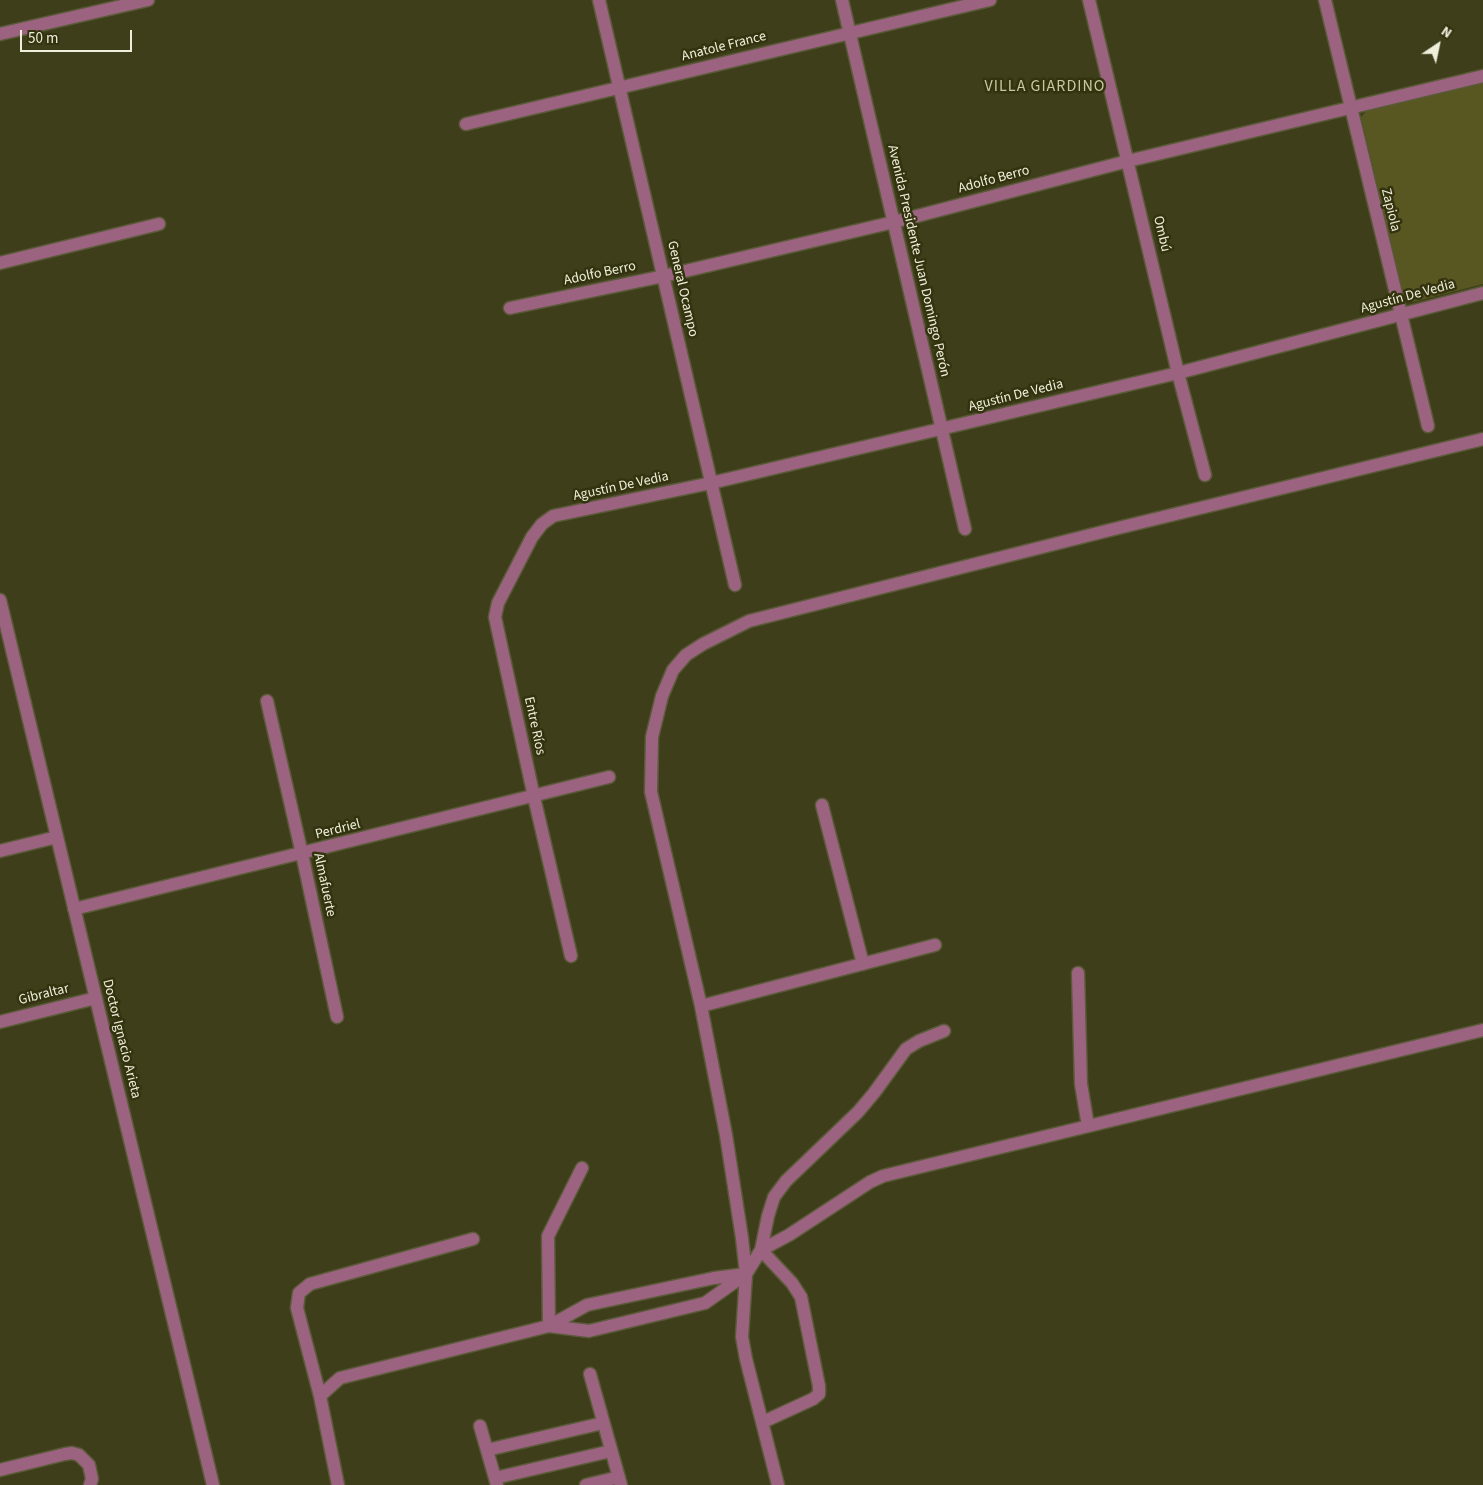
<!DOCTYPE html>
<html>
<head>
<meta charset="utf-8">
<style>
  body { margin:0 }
  #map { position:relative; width:1483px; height:1485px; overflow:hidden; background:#3e3e1a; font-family:"Source Sans 3",sans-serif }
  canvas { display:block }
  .north { position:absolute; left:1413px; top:20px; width:50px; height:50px; -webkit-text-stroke:4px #34330f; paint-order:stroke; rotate:34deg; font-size:14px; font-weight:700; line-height:20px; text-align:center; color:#eeefda }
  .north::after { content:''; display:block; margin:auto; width:18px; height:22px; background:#eeefda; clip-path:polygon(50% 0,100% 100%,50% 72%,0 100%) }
  .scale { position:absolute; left:20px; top:30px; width:112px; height:22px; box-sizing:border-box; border:2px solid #eeefda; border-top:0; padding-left:6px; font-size:15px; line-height:18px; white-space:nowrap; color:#eeefda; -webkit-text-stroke:4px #34330f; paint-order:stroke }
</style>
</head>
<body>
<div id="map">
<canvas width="1483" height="1485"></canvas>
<div class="north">N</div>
<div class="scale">50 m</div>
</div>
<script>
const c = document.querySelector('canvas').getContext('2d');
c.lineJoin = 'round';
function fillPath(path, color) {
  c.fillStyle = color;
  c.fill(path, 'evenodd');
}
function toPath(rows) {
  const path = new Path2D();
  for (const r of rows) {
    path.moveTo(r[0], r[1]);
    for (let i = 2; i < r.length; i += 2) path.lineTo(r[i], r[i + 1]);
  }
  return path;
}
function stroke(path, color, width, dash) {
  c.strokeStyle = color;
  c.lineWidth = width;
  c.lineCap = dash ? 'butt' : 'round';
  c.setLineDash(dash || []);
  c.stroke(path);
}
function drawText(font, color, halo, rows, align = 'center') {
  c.font = font + ' "Source Sans 3",sans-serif';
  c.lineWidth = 5;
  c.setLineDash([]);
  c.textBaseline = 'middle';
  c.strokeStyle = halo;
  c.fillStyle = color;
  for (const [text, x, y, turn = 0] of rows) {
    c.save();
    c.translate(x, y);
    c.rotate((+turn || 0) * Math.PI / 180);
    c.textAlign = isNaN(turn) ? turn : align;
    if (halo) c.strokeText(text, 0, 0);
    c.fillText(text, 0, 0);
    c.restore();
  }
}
fillPath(toPath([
  [1483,76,1483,284,1413,302,1404,297,1361,117,1368,109]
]), '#585722');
const minor = toPath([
  [599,0,735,585],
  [842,0,965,529],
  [1089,0,1178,373,1205,475],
  [1325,0,1428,426],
  [0,34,148,0],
  [466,124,990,0],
  [0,263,159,224],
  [510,308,664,276,894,222,1128,161,1483,76],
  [0,600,213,1485],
  [267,701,302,854,337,1017],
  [822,805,863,964],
  [0,851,57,837],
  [74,909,609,777],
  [571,956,534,797,495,617,498,603,532,537,542,524,553,516,711,483,1178,373,1483,293],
  [1078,973,1081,1084,1088,1126],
  [701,1006,935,945],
  [0,1022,96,998],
  [746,1274,714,1278,587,1305,549,1326,589,1331,705,1303,746,1274,761,1250,789,1235,870,1182,883,1176,1483,1030],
  [590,1374,621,1485],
  [320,1396,297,1308,299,1293,310,1284,473,1239],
  [763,1422,813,1399,819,1394,819,1386,801,1297,792,1283,761,1250,768,1216,774,1197,786,1181,858,1112,874,1093,906,1049,919,1041,944,1031],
  [480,1426,497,1485],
  [487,1450,603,1423],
  [0,1470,65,1454,72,1453,79,1455,89,1465,92,1479,90,1485],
  [495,1478,611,1451],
  [338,1485,320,1396,340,1378,549,1326,548,1236,582,1168],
  [586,1485,619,1477],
  [778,1485,746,1359,742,1337,746,1274,742,1238,726,1135,701,1006,651,792,652,737,662,696,673,670,686,655,703,644,749,621,1110,530,1483,439]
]);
stroke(minor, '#5a5a39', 15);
stroke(minor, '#9c6380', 12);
drawText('14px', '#eeefda', '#34330f', [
  ["Anatole France",724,47,-14],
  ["Adolfo Berro",994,180,-15],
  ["Zapiola",1390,210,76],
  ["Ombú",1161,234,77],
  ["Avenida Presidente Juan Domingo Perón",918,261,77],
  ["Adolfo Berro",600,274,-12],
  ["General Ocampo",682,289,77],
  ["Agustín De Vedia",1408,297,-15],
  ["Agustín De Vedia",1016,396,-14],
  ["Agustín De Vedia",621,487,-12],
  ["Entre Ríos",534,726,78],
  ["Perdriel",338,830,-14],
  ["Almafuerte",324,885,78],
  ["Gibraltar",44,995,-14],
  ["Doctor Ignacio Arieta",121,1039,76]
]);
c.letterSpacing = '1px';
drawText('16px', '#c9c9a1', '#34330f', [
  ["VILLA GIARDINO",1045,87]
]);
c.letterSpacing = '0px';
</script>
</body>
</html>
